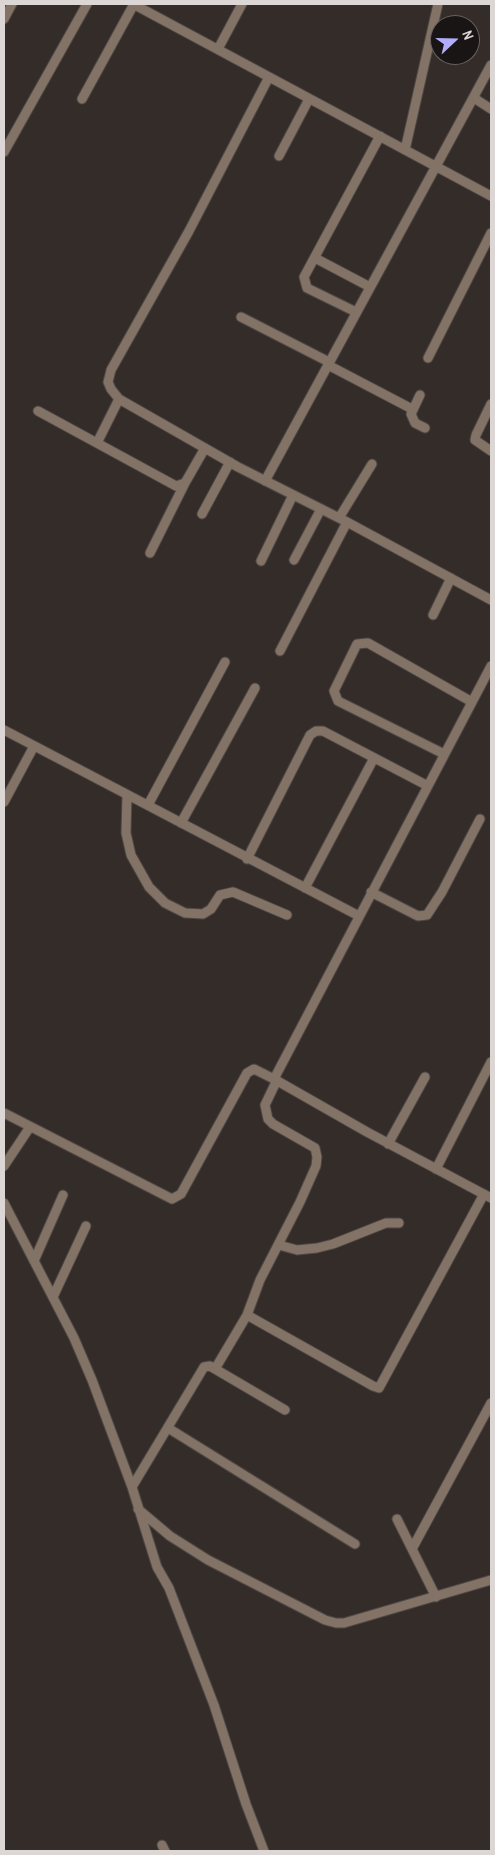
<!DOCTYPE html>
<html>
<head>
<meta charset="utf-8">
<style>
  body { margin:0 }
  #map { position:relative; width:495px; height:1855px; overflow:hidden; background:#342c29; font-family:"Archivo Narrow",sans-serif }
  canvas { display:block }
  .frame { position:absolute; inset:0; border:5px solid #dcd6d4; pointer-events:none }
  .north { position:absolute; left:430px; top:15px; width:50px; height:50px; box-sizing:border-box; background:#191514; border:1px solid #676261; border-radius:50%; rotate:69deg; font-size:14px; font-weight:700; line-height:20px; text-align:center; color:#dcd6d4 }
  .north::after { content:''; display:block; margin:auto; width:18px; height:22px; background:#b1adfa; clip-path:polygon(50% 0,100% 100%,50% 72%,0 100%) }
</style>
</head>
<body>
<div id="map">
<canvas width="495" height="1855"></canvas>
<div class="frame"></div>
<div class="north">N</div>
</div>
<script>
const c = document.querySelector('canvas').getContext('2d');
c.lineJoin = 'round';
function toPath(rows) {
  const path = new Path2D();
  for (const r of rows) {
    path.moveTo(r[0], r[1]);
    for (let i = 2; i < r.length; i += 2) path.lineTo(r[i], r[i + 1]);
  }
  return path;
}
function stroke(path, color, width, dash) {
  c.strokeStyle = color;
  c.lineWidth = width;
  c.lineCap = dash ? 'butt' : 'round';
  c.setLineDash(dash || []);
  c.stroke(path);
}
const street = toPath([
  [133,4,491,196],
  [4,19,12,4],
  [218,49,242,4],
  [269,77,189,231,111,370,108,382,111,389,119,399,238,467,347,522,491,600],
  [474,98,491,109],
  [82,99,134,4],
  [405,150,438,4],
  [4,152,87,4],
  [279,156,309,99],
  [315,258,370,287],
  [356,312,307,288,304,277,380,136],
  [241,317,329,362],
  [428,358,491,233],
  [328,365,412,409],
  [420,395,411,414,415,423,425,428],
  [491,404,476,435,475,440,491,451],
  [38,411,176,486,185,483,205,448],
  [97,443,119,399],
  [265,481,491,65],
  [202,514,230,462],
  [339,518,372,464],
  [150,553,185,483],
  [294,560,321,509],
  [261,561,293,495],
  [433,615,451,578],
  [280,651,347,522],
  [4,730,359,916],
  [444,754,338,701,334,691,357,644,368,643,472,702],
  [127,795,126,833,131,855,149,887,165,903,185,913,203,914,211,909,220,895,233,892,287,915],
  [4,802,34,746],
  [148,805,225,662],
  [181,823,255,688],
  [247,859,310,735,316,731,323,731,428,786],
  [305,888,374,758],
  [371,892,418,916,427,915,442,892,480,819],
  [274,1079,491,666],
  [4,1113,172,1199,181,1194,247,1073,254,1069,274,1079,367,1132,491,1198],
  [388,1144,425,1077],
  [4,1166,30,1127],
  [436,1169,491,1062],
  [4,1203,74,1338,92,1380,132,1487,157,1567,169,1588,214,1705,246,1804,264,1851],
  [279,1245,297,1250,317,1248,333,1244,386,1223,399,1223],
  [34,1261,63,1195],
  [53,1297,86,1226],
  [247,1315,373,1386,379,1388,484,1194],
  [215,1369,247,1315,260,1280,300,1202,316,1166,317,1157,315,1148,273,1124,268,1119,265,1105,277,1080],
  [168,1428,355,1544],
  [132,1487,204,1367,210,1366,285,1410],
  [138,1509,170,1536,208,1560,325,1620,336,1623,344,1623,491,1580],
  [397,1519,436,1597],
  [412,1549,491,1403],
  [162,1845,165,1851]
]);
stroke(street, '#4f4744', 11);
stroke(street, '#827366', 9);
</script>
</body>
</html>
